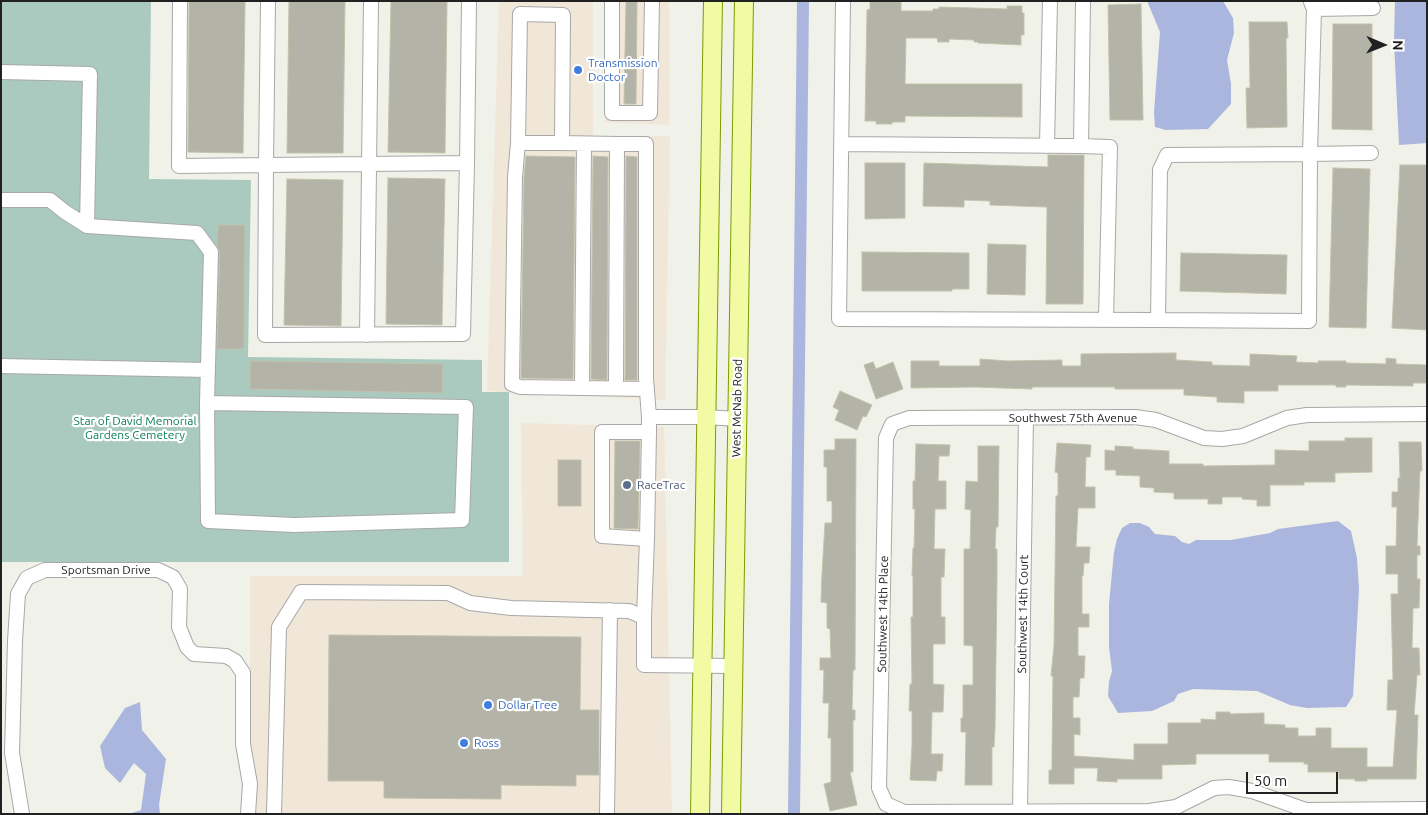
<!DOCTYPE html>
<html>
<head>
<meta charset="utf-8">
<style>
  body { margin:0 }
  #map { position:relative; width:1428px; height:815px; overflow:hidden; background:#f0f1e8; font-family:Ubuntu,sans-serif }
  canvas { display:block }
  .frame { position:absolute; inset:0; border:2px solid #212121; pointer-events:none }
  .north { position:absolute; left:1358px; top:20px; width:50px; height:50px; -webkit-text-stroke:4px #fff; paint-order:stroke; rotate:91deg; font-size:14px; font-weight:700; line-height:20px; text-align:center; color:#212121 }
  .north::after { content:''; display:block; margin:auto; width:18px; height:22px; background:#212121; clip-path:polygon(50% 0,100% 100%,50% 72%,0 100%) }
  .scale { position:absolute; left:1246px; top:772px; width:92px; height:22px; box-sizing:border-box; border:2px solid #212121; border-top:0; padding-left:6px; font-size:15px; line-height:18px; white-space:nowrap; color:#212121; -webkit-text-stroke:4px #fff; paint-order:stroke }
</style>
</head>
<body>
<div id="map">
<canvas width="1428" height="815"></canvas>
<div class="frame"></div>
<div class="north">N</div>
<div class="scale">50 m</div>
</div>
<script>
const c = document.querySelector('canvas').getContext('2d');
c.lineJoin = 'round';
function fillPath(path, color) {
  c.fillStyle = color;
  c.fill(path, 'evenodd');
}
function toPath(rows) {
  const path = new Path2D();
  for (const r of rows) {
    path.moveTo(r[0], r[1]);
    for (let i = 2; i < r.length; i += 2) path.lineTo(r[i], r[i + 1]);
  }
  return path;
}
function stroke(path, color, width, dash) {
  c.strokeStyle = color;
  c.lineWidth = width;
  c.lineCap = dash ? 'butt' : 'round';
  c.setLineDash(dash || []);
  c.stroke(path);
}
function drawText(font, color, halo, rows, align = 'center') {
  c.font = font + ' Ubuntu,sans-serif';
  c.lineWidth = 4.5;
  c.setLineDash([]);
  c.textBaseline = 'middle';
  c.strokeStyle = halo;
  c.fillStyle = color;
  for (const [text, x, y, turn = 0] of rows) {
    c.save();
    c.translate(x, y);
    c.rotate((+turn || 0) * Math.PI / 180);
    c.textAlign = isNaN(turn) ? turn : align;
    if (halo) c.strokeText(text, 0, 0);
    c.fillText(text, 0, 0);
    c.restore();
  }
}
fillPath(toPath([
  [499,1,593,1,593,136,670,136,665,400,487,391],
  [608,1,669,1,669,125,605,122],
  [521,423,664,427,672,814,250,814,250,576,523,576]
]), '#f1e7d8');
fillPath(toPath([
  [1,1,151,1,149,179,251,180,248,357,482,360,482,392,509,392,509,562,1,562]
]), '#aacac0');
fillPath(toPath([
  [1147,1,1223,1,1233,18,1234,33,1227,60,1231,84,1231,104,1208,129,1166,130,1155,127,1154,112,1160,32],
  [1395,1,1427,1,1427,143,1399,145,1394,42],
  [1338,521,1351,531,1357,558,1359,589,1353,696,1346,707,1307,708,1290,705,1257,691,1193,689,1178,694,1174,701,1152,711,1118,713,1108,696,1109,682,1112,671,1109,647,1109,604,1114,552,1117,539,1122,528,1130,523,1140,523,1149,527,1155,534,1175,536,1182,542,1189,544,1196,540,1231,540,1270,533,1278,529],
  [140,702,142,730,166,759,159,805,160,814,129,814,141,810,146,774,134,763,120,783,105,768,100,746,125,708]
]), '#aab6de');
stroke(toPath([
  [794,814,803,1]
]), '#aab6de', 12);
const building = toPath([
  [189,1,245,1,243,153,188,152,189,1],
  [289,1,345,1,343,153,287,153,289,1],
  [391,1,447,1,445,153,388,152,391,1],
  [626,1,637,1,636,104,624,104,626,1],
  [870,1,901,1,901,11,933,11,933,9,939,9,939,7,1007,9,1007,6,1022,6,1022,13,1024,13,1024,35,1021,35,1021,45,978,43,978,42,974,42,974,40,949,39,949,42,938,42,937,38,906,38,905,84,1022,84,1022,117,905,116,905,122,892,122,892,124,876,124,876,121,865,121,867,10,870,9,870,1],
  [1141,4,1143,120,1110,120,1108,5,1141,4],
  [1249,22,1287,22,1288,38,1286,38,1287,127,1247,128,1246,88,1250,88,1249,22],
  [1333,24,1372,24,1372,130,1332,129,1333,24],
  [1048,155,1084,155,1083,304,1046,304,1047,207,990,205,990,201,964,200,964,207,923,206,924,163,1048,167,1048,155],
  [526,156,575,157,573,379,521,378,524,177,526,156],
  [593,156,608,157,607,380,591,379,593,156],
  [626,156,637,157,637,380,625,380,626,156],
  [865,163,905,163,905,218,865,219,865,163],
  [1400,165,1427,165,1427,330,1392,328,1400,165],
  [1333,168,1370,169,1366,328,1329,327,1333,168],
  [388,178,445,179,442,325,386,324,388,178],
  [287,179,343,180,341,326,284,325,287,179],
  [218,225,245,225,244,349,217,349,220,252,217,246,218,225],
  [988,244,1026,245,1025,295,987,294,988,244],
  [862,252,969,253,969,289,952,289,952,291,862,291,862,252],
  [1181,253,1287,255,1286,294,1180,291,1181,253],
  [1176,353,1176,360,1212,362,1212,365,1250,366,1250,354,1297,356,1296,362,1318,363,1318,361,1346,361,1346,363,1386,364,1386,358,1396,359,1396,364,1427,365,1427,383,1413,383,1413,386,1346,385,1346,387,1336,387,1336,385,1278,385,1278,391,1244,391,1244,403,1217,402,1217,397,1184,395,1184,389,1115,389,1115,387,1032,387,1032,389,975,387,911,388,911,361,939,361,939,366,980,366,980,359,1008,361,1062,360,1062,366,1081,366,1081,354,1176,353],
  [250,361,443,364,442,393,250,389,250,361],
  [873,362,876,369,893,362,903,389,876,399,864,365,873,362],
  [840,391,872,405,866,417,863,416,857,430,835,420,839,410,833,407,840,391],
  [1345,438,1372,438,1372,472,1335,473,1335,482,1304,482,1304,485,1270,485,1270,506,1257,506,1257,500,1242,499,1242,497,1222,497,1222,504,1208,504,1208,499,1174,499,1174,493,1154,492,1154,488,1140,487,1140,476,1116,475,1116,470,1105,470,1105,450,1115,451,1115,446,1133,447,1133,449,1169,451,1169,464,1203,464,1203,466,1275,465,1275,450,1309,451,1309,441,1345,441,1345,438],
  [835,439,856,439,855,670,853,670,852,710,855,710,855,720,853,720,853,772,850,772,857,805,830,811,824,784,831,782,831,738,828,738,829,703,823,703,824,670,820,670,820,658,831,658,830,629,827,628,827,603,821,602,822,574,825,523,832,523,832,501,827,501,827,467,824,467,824,450,835,450,835,439],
  [615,441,640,441,638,529,614,528,615,441],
  [1399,442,1421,442,1422,471,1420,471,1417,546,1420,546,1420,555,1417,555,1417,579,1420,579,1419,608,1413,608,1412,648,1419,648,1420,675,1417,675,1414,715,1418,715,1416,779,1367,779,1367,781,1355,781,1355,779,1339,779,1339,772,1308,772,1308,764,1304,764,1304,762,1269,762,1269,754,1196,754,1196,764,1162,765,1162,779,1117,779,1117,782,1097,781,1098,768,1074,768,1074,784,1049,784,1049,770,1052,770,1052,755,1053,676,1051,676,1054,646,1056,496,1058,496,1058,473,1055,472,1057,443,1091,445,1090,457,1086,457,1085,487,1095,487,1095,508,1078,508,1076,547,1090,547,1089,563,1084,563,1083,576,1082,576,1082,614,1089,614,1089,627,1078,627,1078,656,1085,656,1084,678,1080,678,1079,697,1073,697,1073,718,1080,718,1080,735,1074,734,1074,756,1134,760,1134,744,1168,744,1168,723,1201,723,1201,719,1216,720,1216,712,1230,712,1230,714,1264,713,1264,724,1285,725,1285,728,1298,728,1298,736,1316,736,1316,728,1331,728,1331,748,1367,748,1367,767,1393,767,1397,710,1387,710,1388,680,1393,680,1391,594,1398,594,1398,574,1386,574,1386,546,1396,546,1397,507,1392,507,1392,492,1398,492,1398,478,1400,478,1399,442],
  [916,444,950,445,949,456,939,456,938,481,946,481,946,509,935,509,934,549,945,549,944,577,941,577,941,617,945,617,945,644,933,644,933,684,944,685,943,712,932,712,931,754,943,754,942,771,937,771,936,781,910,780,912,745,912,711,909,711,910,684,912,684,911,617,913,617,913,576,912,576,913,548,914,548,915,509,913,509,913,481,915,481,916,444],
  [978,446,999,446,998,527,996,527,995,549,997,549,997,578,995,728,994,747,992,747,992,785,965,785,966,732,961,732,961,718,963,718,963,685,973,685,973,646,964,645,964,549,970,549,971,510,965,509,966,481,978,482,978,446],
  [558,460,581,460,581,506,558,506,558,460],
  [329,635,581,637,580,710,599,710,599,775,576,775,576,786,501,785,501,799,384,798,384,781,328,781,329,635]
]);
fillPath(building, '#b3b3a7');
stroke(building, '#c3c2ab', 1);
const minor = toPath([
  [180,1,179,166,266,165,467,163,463,334,265,335,266,165,268,1],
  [612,1,612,113,650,113,652,1],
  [843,1,839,319,1158,320],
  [1311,2,1314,9,1373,8],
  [1314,9,1310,154,1167,155,1160,170,1158,320,1309,321,1310,154,1371,153],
  [1,72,90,74,87,226],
  [518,143,515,177,512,384,520,387,647,389],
  [562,143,563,15,520,14,518,143,562,143,617,144,646,144,646,378,649,417],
  [841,144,1081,146,1083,1],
  [1047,146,1050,1],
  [1081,146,1110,147,1106,320],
  [467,163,469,1],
  [1,200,50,200,65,212,87,226,197,233,211,252,207,403,208,521,294,525,462,520,466,407,207,403],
  [367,335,371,1],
  [1,366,208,370],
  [582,387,584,144],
  [616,388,617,144],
  [1427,414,1307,415,1287,418,1243,436,1222,439,1204,438,1156,420,1135,417,909,418,892,424,886,438,879,788,886,804,904,812,1149,811,1176,807,1214,788,1229,787,1252,791,1306,810,1427,809],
  [649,432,602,432,602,536,647,539,649,432,649,417,706,417,737,419],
  [644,617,647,539],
  [1020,811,1026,417],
  [22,814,12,753,15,641,18,594,27,578,45,570,158,570,173,577,180,589,179,627,187,647,194,654,226,656,235,661,243,673,243,744,250,784,248,814],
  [274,814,279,627,301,592,448,593,470,603,511,608,629,611,644,617,644,665,733,666],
  [607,814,610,610]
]);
const major = toPath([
  [700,814,713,1],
  [731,814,744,1]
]);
stroke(minor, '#a8a8a8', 16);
stroke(major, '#7d9c02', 20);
stroke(minor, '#fff', 14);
stroke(major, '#f2fba4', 18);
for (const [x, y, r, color] of [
  [578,70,5,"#3f7fe0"],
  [627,485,5,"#5c6f8a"],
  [488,705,5,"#3f7fe0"],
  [464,743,5,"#3f7fe0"]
]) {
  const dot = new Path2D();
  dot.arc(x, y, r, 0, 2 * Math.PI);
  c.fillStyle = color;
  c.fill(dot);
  stroke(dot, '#fff', 2);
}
drawText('12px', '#366cbe', '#fff', [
  ["Transmission",588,63],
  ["Doctor",588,77],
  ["Dollar Tree",498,705],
  ["Ross",474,743]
], 'left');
drawText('12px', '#212121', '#fff', [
  ["West McNab Road",737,408,-89],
  ["Southwest 75th Avenue",1073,418],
  ["Sportsman Drive",106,570],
  ["Southwest 14th Place",883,614,-89],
  ["Southwest 14th Court",1023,614,-89]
]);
drawText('12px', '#0e8155', '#fff', [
  ["Star of David Memorial",135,421],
  ["Gardens Cemetery",135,435]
]);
drawText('12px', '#4e5e75', '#fff', [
  ["RaceTrac",637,485]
], 'left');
</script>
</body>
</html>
